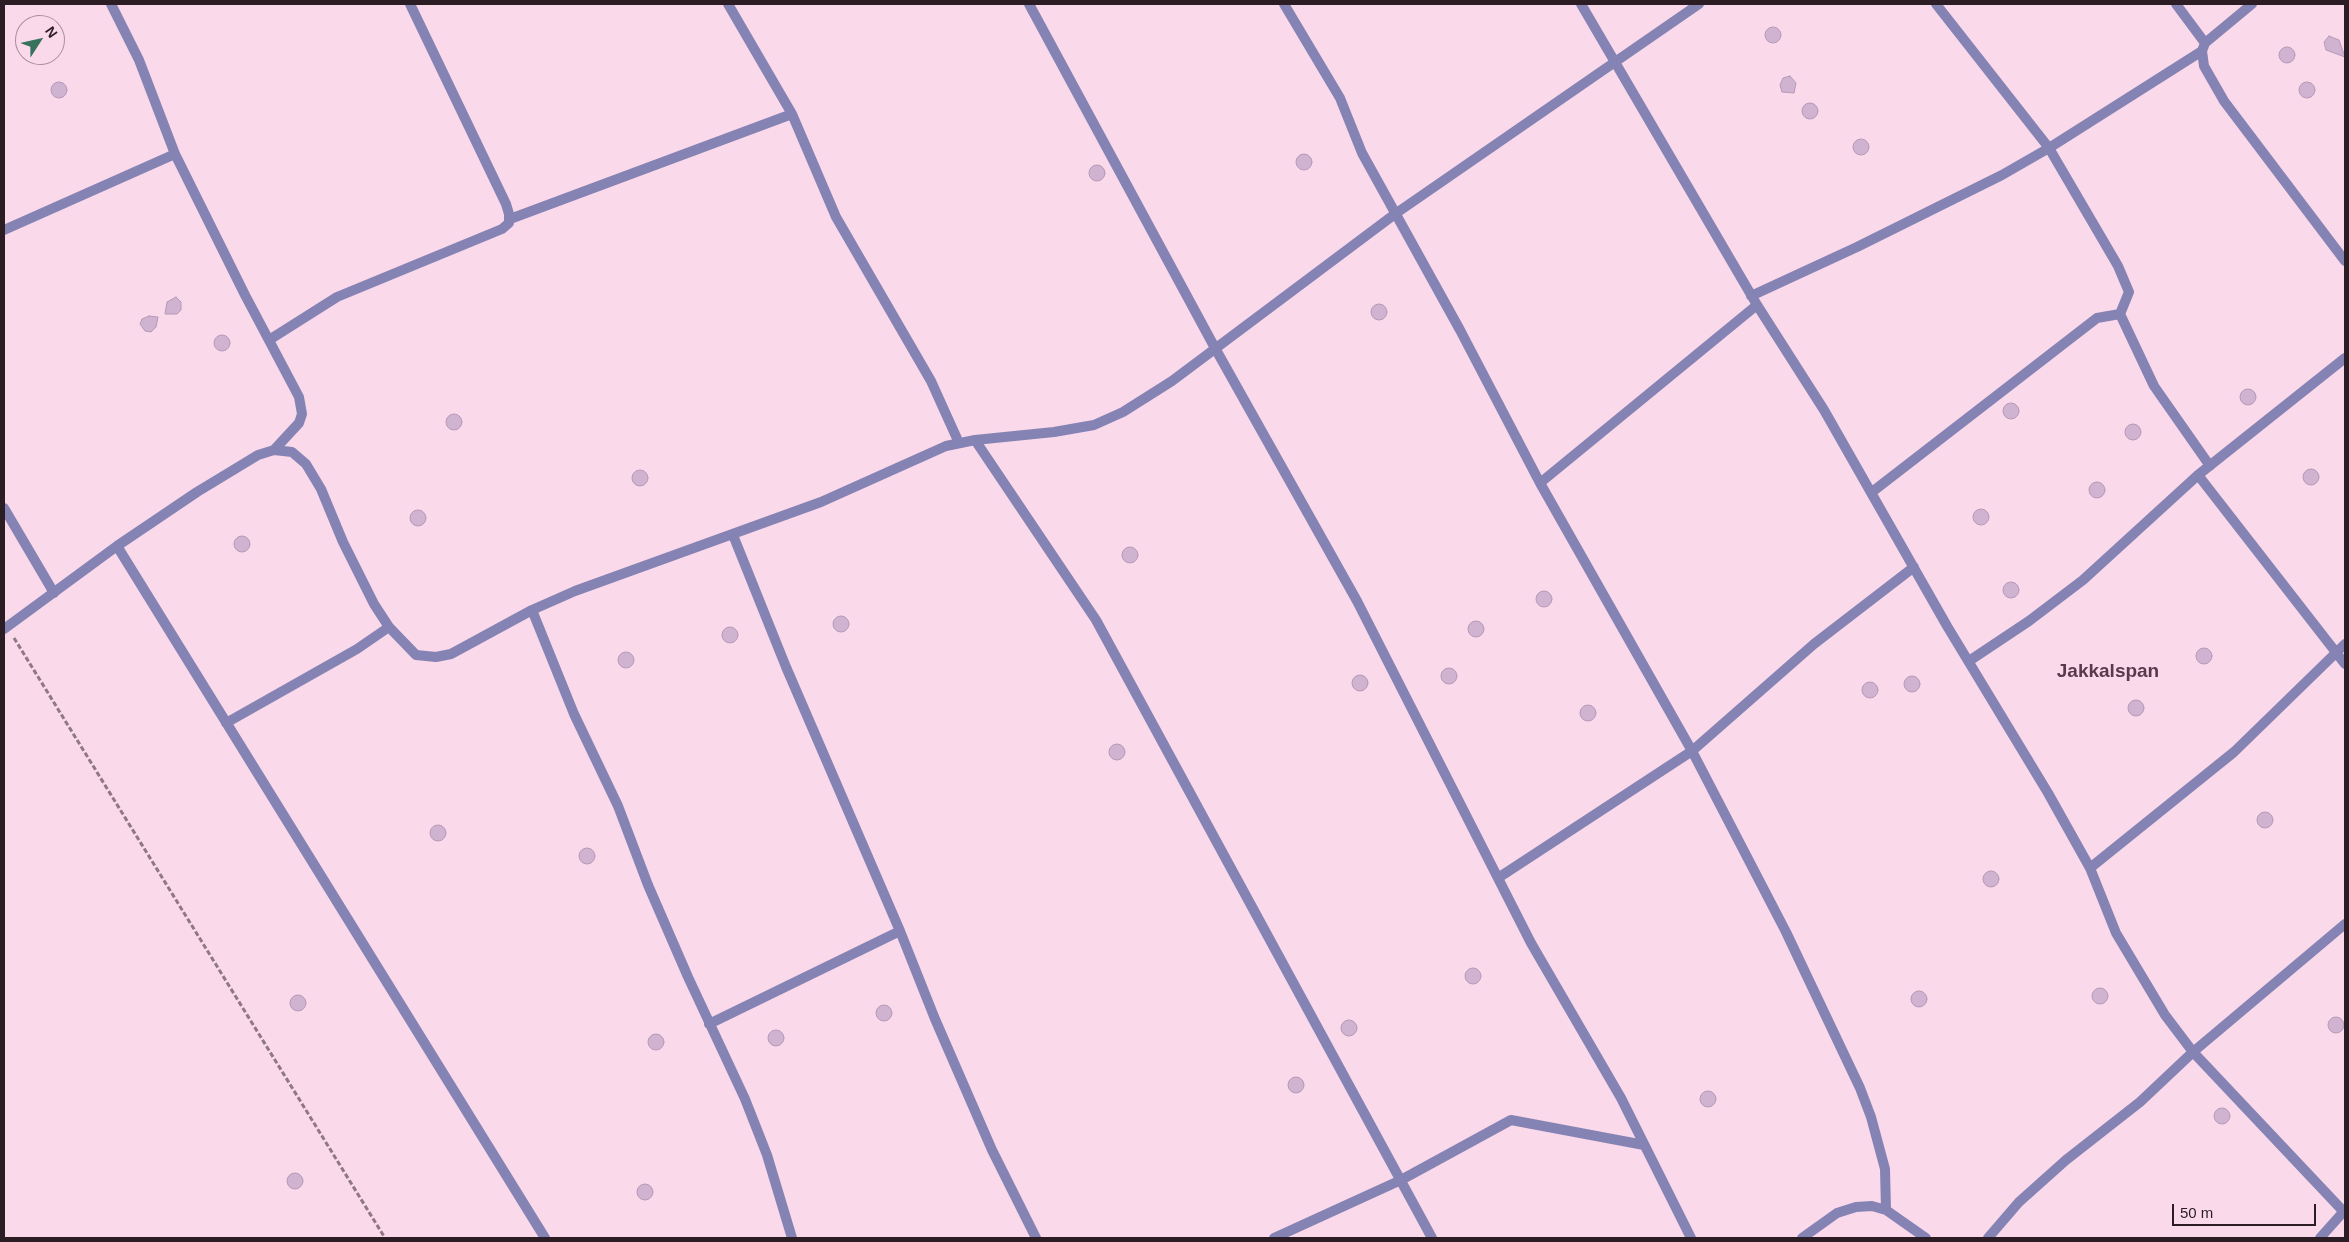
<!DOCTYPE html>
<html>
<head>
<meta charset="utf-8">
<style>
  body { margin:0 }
  #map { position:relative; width:2349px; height:1242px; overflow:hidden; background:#fad9ea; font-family:Helvetica,sans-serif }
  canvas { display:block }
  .frame { position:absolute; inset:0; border:5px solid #2c1d25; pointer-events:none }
  .north { position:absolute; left:15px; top:15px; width:50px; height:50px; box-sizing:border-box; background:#fad9ea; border:1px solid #a88e9b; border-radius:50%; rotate:55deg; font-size:14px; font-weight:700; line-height:20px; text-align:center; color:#2c1d25 }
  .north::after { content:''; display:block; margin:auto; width:18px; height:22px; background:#38725c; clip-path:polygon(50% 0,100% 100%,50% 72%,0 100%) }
  .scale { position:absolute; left:2172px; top:1204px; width:144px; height:22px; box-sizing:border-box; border:2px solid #2c1d25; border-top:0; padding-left:6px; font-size:15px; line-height:18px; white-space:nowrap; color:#2c1d25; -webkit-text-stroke:4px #fad9ea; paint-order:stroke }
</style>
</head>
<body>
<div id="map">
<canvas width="2349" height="1242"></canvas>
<div class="frame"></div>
<div class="north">N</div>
<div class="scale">50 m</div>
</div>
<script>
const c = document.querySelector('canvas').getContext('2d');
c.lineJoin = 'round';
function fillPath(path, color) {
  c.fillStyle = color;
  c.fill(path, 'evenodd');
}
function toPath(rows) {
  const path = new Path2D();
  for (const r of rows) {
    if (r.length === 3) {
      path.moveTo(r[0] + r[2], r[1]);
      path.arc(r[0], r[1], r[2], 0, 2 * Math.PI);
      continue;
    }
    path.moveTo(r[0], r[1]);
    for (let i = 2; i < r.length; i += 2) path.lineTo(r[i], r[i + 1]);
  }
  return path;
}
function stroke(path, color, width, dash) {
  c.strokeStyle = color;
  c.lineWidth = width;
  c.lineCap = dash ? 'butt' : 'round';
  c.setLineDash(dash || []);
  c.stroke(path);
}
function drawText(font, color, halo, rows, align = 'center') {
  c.font = font + ' Helvetica,sans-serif';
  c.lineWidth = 4.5;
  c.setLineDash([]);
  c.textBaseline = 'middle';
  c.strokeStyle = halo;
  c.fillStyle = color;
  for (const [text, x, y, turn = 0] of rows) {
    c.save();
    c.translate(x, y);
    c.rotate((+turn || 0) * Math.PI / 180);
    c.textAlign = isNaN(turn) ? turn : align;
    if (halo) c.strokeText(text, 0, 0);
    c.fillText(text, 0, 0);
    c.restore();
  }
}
const building = toPath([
  [1773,35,8],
  [2329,36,2339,40,2345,57,2326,50,2324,42,2329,36],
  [2287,55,8],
  [1790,76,1796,83,1794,93,1782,92,1780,85,1783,78,1790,76],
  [59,90,8],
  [2307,90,8],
  [1810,111,8],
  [1861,147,8],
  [1304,162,8],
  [1097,173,8],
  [176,297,181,302,181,310,177,314,165,314,167,302,176,297],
  [1379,312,8],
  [149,316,158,317,156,327,151,332,145,331,140,324,142,319,149,316],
  [222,343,8],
  [2248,397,8],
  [2011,411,8],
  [454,422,8],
  [2133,432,8],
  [2311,477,8],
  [640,478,8],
  [2097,490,8],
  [1981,517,8],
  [418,518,8],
  [242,544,8],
  [1130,555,8],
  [2011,590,8],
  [1544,599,8],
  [841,624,8],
  [1476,629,8],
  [730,635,8],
  [2204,656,8],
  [626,660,8],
  [1449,676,8],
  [1360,683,8],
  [1912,684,8],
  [1870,690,8],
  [2136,708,8],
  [1588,713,8],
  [1117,752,8],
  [2265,820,8],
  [438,833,8],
  [587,856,8],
  [1991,879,8],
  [1473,976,8],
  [2100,996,8],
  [1919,999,8],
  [298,1003,8],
  [884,1013,8],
  [2336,1025,8],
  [1349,1028,8],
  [776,1038,8],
  [656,1042,8],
  [1296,1085,8],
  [1708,1099,8],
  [2222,1116,8],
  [295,1181,8],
  [645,1192,8]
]);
fillPath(building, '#d0b2d1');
stroke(building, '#b699b7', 1);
stroke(toPath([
  [14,638,385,1238]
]), '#8f7784', 3, [5, 2.5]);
stroke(toPath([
  [111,4,139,60,175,154,245,295,299,397,302,414,299,423,274,450],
  [728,4,792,114,836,217,931,381,959,443],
  [1029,4,1215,348,1357,601,1531,943,1621,1098,1691,1238],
  [1284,4,1340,98,1362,153,1460,330,1540,483,1692,751,1786,932,1860,1088,1871,1117,1885,1169,1886,1210],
  [1581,4,1757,305,1824,410,1947,626,2048,793,2090,868,2116,933,2165,1015,2193,1052,2344,1212],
  [1936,4,2049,148,2118,266,2129,292,2120,314,2154,386,2210,466],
  [2176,4,2205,43],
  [2252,4,2205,43,2202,51,2204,66,2224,101,2345,261],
  [510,219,792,114],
  [4,230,175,154],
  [1751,296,1857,247,2002,175,2049,148,2202,51],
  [269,340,337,297,502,229,509,223,509,214,506,204,410,4],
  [975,440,1096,620,1432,1238],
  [2198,475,2345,664],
  [1540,483,1757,305],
  [1872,492,2097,318,2120,314],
  [4,508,54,593],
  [733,535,786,667,900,931,935,1019,992,1150,1036,1238],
  [117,546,545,1238],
  [532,610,574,714,618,806,648,885,688,977,745,1099,767,1155,792,1238],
  [4,629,117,546,197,492,258,455,274,450,292,452,306,464,321,489,343,542,374,604,389,627,416,655,436,657,451,654,532,610,575,591,821,502,946,446,975,440,1054,432,1094,425,1123,412,1172,381,1395,214,1699,4],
  [1969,661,2029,621,2083,580,2198,475,2345,358],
  [226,723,357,649,389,627],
  [2090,868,2234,752,2345,644],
  [1498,878,1692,751,1814,644,1914,567],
  [709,1024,900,931],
  [1274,1238,1401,1180,1511,1120,1644,1145],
  [1802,1238,1837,1213,1856,1207,1872,1206,1886,1210,1926,1238],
  [1988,1238,2019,1202,2066,1160,2140,1102,2193,1052,2345,924],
  [2320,1238,2345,1210]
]), '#8583b4', 10);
drawText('bold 19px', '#5b394c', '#fad9ea', [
  ["Jakkalspan",2108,672]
]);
</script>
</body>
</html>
